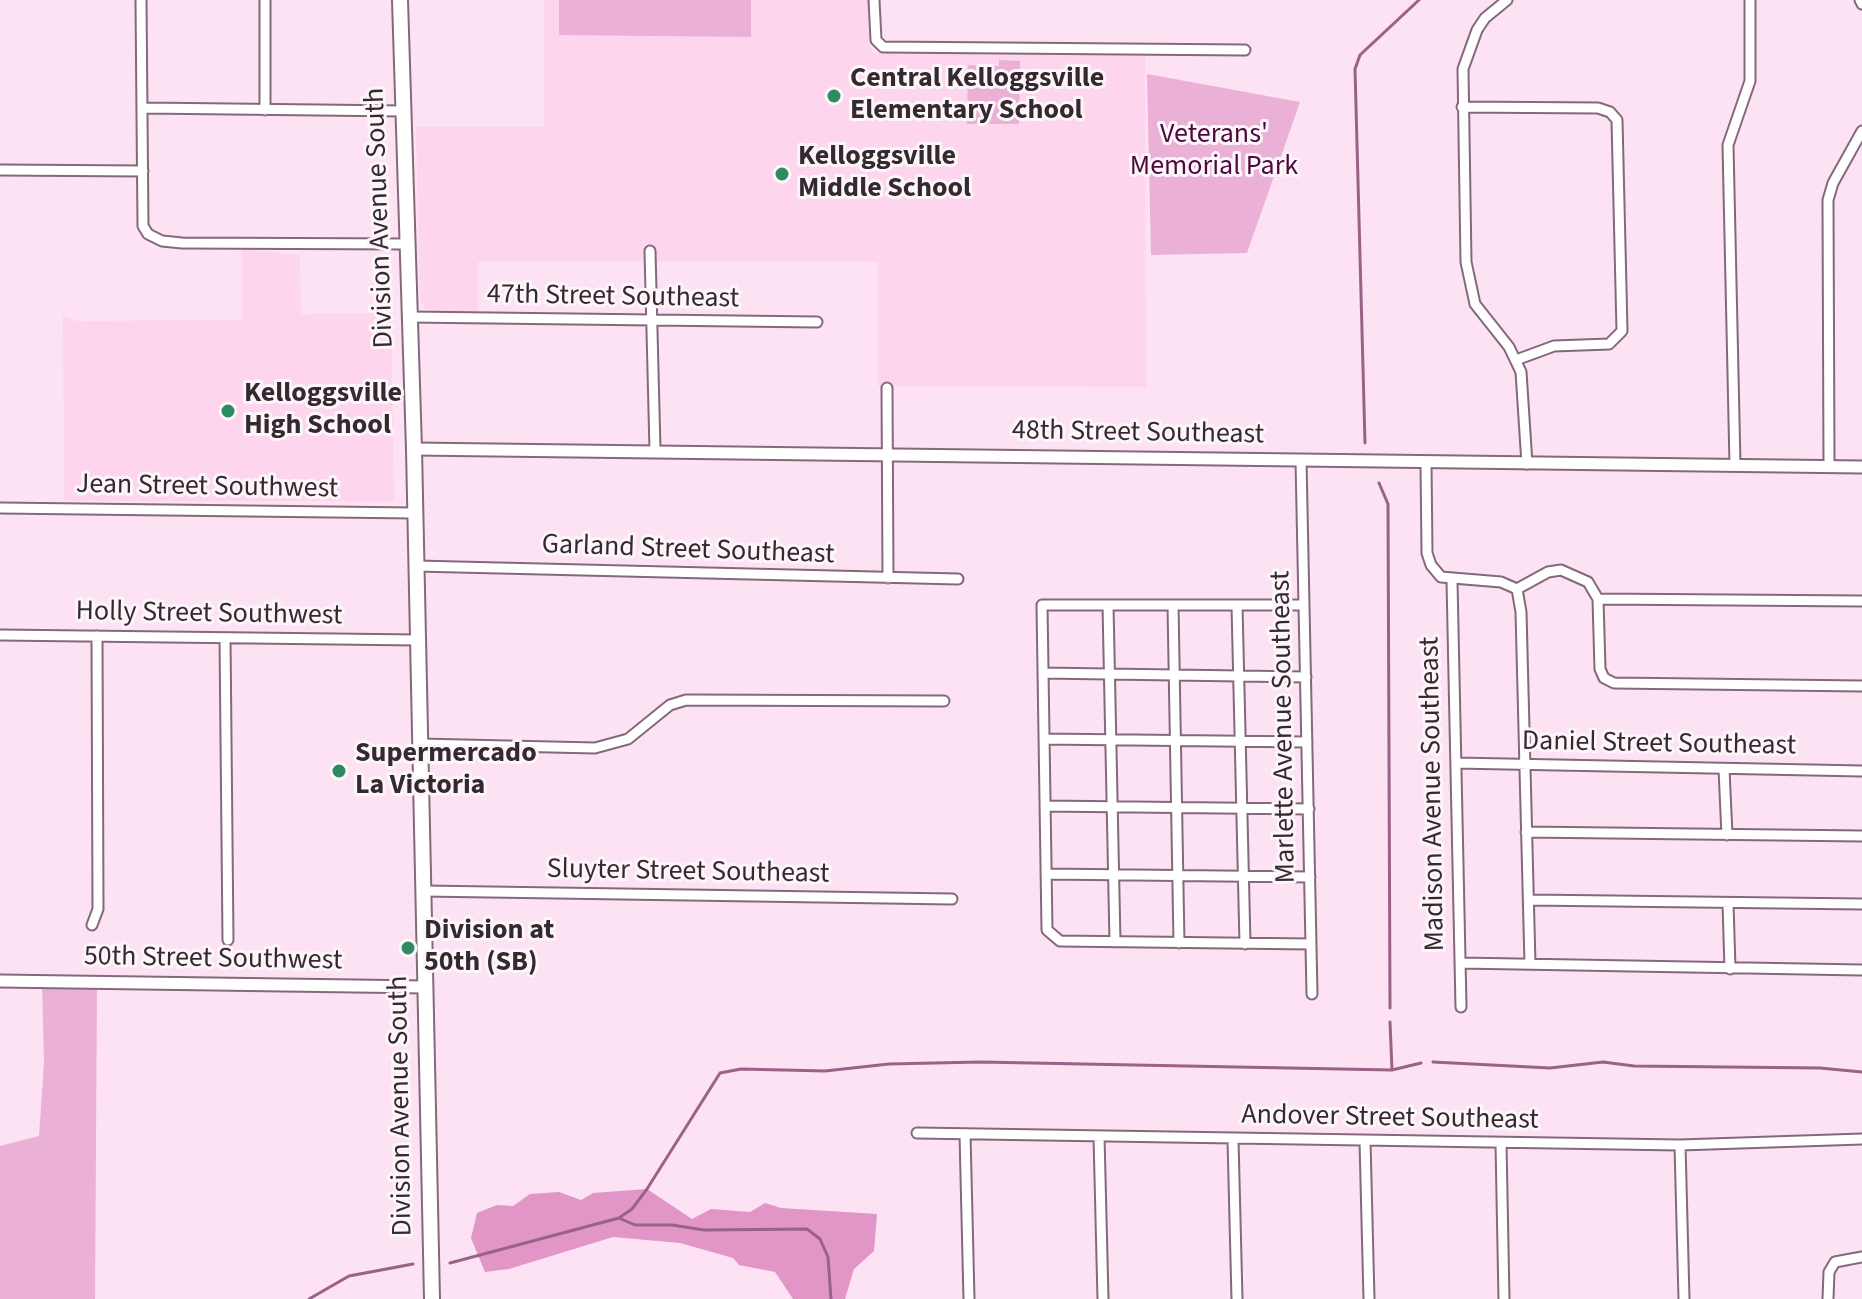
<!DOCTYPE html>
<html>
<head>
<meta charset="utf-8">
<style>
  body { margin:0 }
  canvas { display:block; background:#fce2f2 }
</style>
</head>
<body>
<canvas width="1862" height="1299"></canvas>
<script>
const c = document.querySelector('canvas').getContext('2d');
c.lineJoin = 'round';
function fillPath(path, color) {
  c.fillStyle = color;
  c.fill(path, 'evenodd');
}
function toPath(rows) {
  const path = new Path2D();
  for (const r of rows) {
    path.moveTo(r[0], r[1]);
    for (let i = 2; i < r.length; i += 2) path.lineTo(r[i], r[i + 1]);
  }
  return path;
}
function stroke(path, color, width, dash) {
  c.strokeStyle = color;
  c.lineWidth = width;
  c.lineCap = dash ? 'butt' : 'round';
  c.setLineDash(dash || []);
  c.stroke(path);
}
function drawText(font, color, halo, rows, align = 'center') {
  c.font = font + ' "Source Sans 3",sans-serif';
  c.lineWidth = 6;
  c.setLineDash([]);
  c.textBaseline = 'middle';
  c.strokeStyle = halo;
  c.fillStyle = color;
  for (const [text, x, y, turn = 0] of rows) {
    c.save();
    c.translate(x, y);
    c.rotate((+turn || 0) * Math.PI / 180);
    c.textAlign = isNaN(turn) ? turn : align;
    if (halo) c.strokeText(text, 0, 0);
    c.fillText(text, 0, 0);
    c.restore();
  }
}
fillPath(toPath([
  [544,0,869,0,871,52,1145,53,1146,387,878,386,878,262,478,262,478,312,433,312,425,308,420,302,416,127,544,127],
  [242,249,300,255,301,314,391,313,394,501,64,501,63,315,76,321,242,320]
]), '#fdd6ee');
fillPath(toPath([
  [559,0,751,0,751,37,559,35],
  [999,60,1020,61,1019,124,967,124,968,65,999,66],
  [1147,74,1300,102,1247,253,1151,255],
  [42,982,97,983,95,1299,0,1299,0,1146,39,1136,44,1063]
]), '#eab0d5');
fillPath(toPath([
  [647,1189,692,1219,711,1209,750,1212,765,1203,781,1208,877,1214,874,1251,854,1269,845,1299,793,1299,775,1272,739,1265,733,1258,680,1243,613,1237,509,1269,485,1272,471,1238,477,1213,497,1205,513,1206,530,1194,559,1192,581,1200,593,1193]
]), '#e296c8');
stroke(toPath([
  [1365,443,1355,69,1360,55,1419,0],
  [1379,483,1388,504,1390,1008],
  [1390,1022,1392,1070],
  [1433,1062,1550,1068,1603,1062,1634,1066,1820,1068,1862,1072],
  [619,1218,635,1225,672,1225,704,1230,807,1229,820,1239,828,1257,831,1299],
  [450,1263,619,1218,632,1209,647,1189,720,1073,741,1069,825,1071,889,1064,980,1062,1392,1070,1421,1063],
  [309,1299,349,1276,413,1264]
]), '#9a6287', 3);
const minor = toPath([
  [141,0,143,226,148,234,162,241,182,243,407,244],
  [265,0,265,110],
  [874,0,876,40,883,47,1245,50],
  [1507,0,1485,18,1477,30,1463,69,1466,262,1475,304,1509,347,1521,372,1527,464],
  [1860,0,1862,4],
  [1462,107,1598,108,1610,112,1617,120,1622,331,1609,344,1554,346,1516,360],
  [144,108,404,111],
  [0,170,143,171],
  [650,251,655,450],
  [409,317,817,322],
  [887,388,888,578],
  [1301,460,1312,994],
  [1426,463,1427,553,1431,565,1441,577,1501,582,1517,589,1548,572,1561,570,1588,582,1598,599,1862,601],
  [1735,465,1728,145,1750,81,1750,0],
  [1829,466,1828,200,1833,183,1862,131],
  [0,508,414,513],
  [416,566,958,579],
  [1452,581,1461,1007],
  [1517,589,1521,612,1530,964],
  [1598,599,1600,669,1604,678,1614,683,1862,686],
  [1108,605,1115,942],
  [1173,605,1179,943],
  [1237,605,1245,944],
  [1304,605,1042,605,1047,930,1060,941,1311,944],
  [0,635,418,640],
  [225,638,228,940],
  [1043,673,1306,677],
  [1044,739,1307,742],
  [420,744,595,748,628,739,670,705,686,700,944,701],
  [1456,763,1862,771],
  [1724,769,1727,835],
  [1045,806,1309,809],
  [1526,832,1862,836],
  [1046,874,1310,877],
  [424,891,952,899],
  [1529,900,1862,904],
  [1728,903,1730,969],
  [92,925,98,909,97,636],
  [1460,963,1862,970],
  [917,1133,1680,1145,1862,1139],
  [965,1134,969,1299],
  [1099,1136,1103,1299],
  [1233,1140,1237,1299],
  [1365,1141,1369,1299],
  [1501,1143,1504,1299],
  [1680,1145,1684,1299],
  [1828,1299,1829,1272,1835,1262,1862,1257]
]);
const tertiary = toPath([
  [414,449,1862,467],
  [0,981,426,987]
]);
const primary = toPath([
  [400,0,414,449,432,1299]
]);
stroke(minor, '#84697a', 13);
stroke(tertiary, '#84697a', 15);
stroke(primary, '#84697a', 18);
stroke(minor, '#fff', 9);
stroke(tertiary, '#fff', 11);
stroke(primary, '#fff', 14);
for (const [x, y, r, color] of [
  [834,96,8,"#2d8a61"],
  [782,174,8,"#2d8a61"],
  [228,411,8,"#2d8a61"],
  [339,771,8,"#2d8a61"],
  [408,948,8,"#2d8a61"]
]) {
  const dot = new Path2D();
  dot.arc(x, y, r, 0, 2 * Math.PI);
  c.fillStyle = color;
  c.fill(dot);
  stroke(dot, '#fcf6fa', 3);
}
drawText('bold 28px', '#352930', '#fcf6fa', [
  ["Central Kelloggsville",850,80],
  ["Elementary School",850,112],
  ["Kelloggsville",798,158],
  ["Middle School",798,190],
  ["Kelloggsville",244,395],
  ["High School",244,427],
  ["Supermercado",355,755],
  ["La Victoria",355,787],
  ["Division at",424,932],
  ["50th (SB)",424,964]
], 'left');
drawText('28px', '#4d093c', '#fcf6fa', [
  ["Veterans'",1214,136],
  ["Memorial Park",1214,168]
]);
drawText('28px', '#352930', '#fcf6fa', [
  ["Division Avenue South",381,218,-92],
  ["47th Street Southeast",613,298,1],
  ["48th Street Southeast",1138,434,1],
  ["Jean Street Southwest",207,488,1],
  ["Garland Street Southeast",688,551,2],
  ["Holly Street Southwest",209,615,1],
  ["Marlette Avenue Southeast",1285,727,-91],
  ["Daniel Street Southeast",1659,745,1],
  ["Madison Avenue Southeast",1434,794,-91],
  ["Sluyter Street Southeast",688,873,1],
  ["50th Street Southwest",213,960,1],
  ["Division Avenue South",402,1106,-91],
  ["Andover Street Southeast",1390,1119,1]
]);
</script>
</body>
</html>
